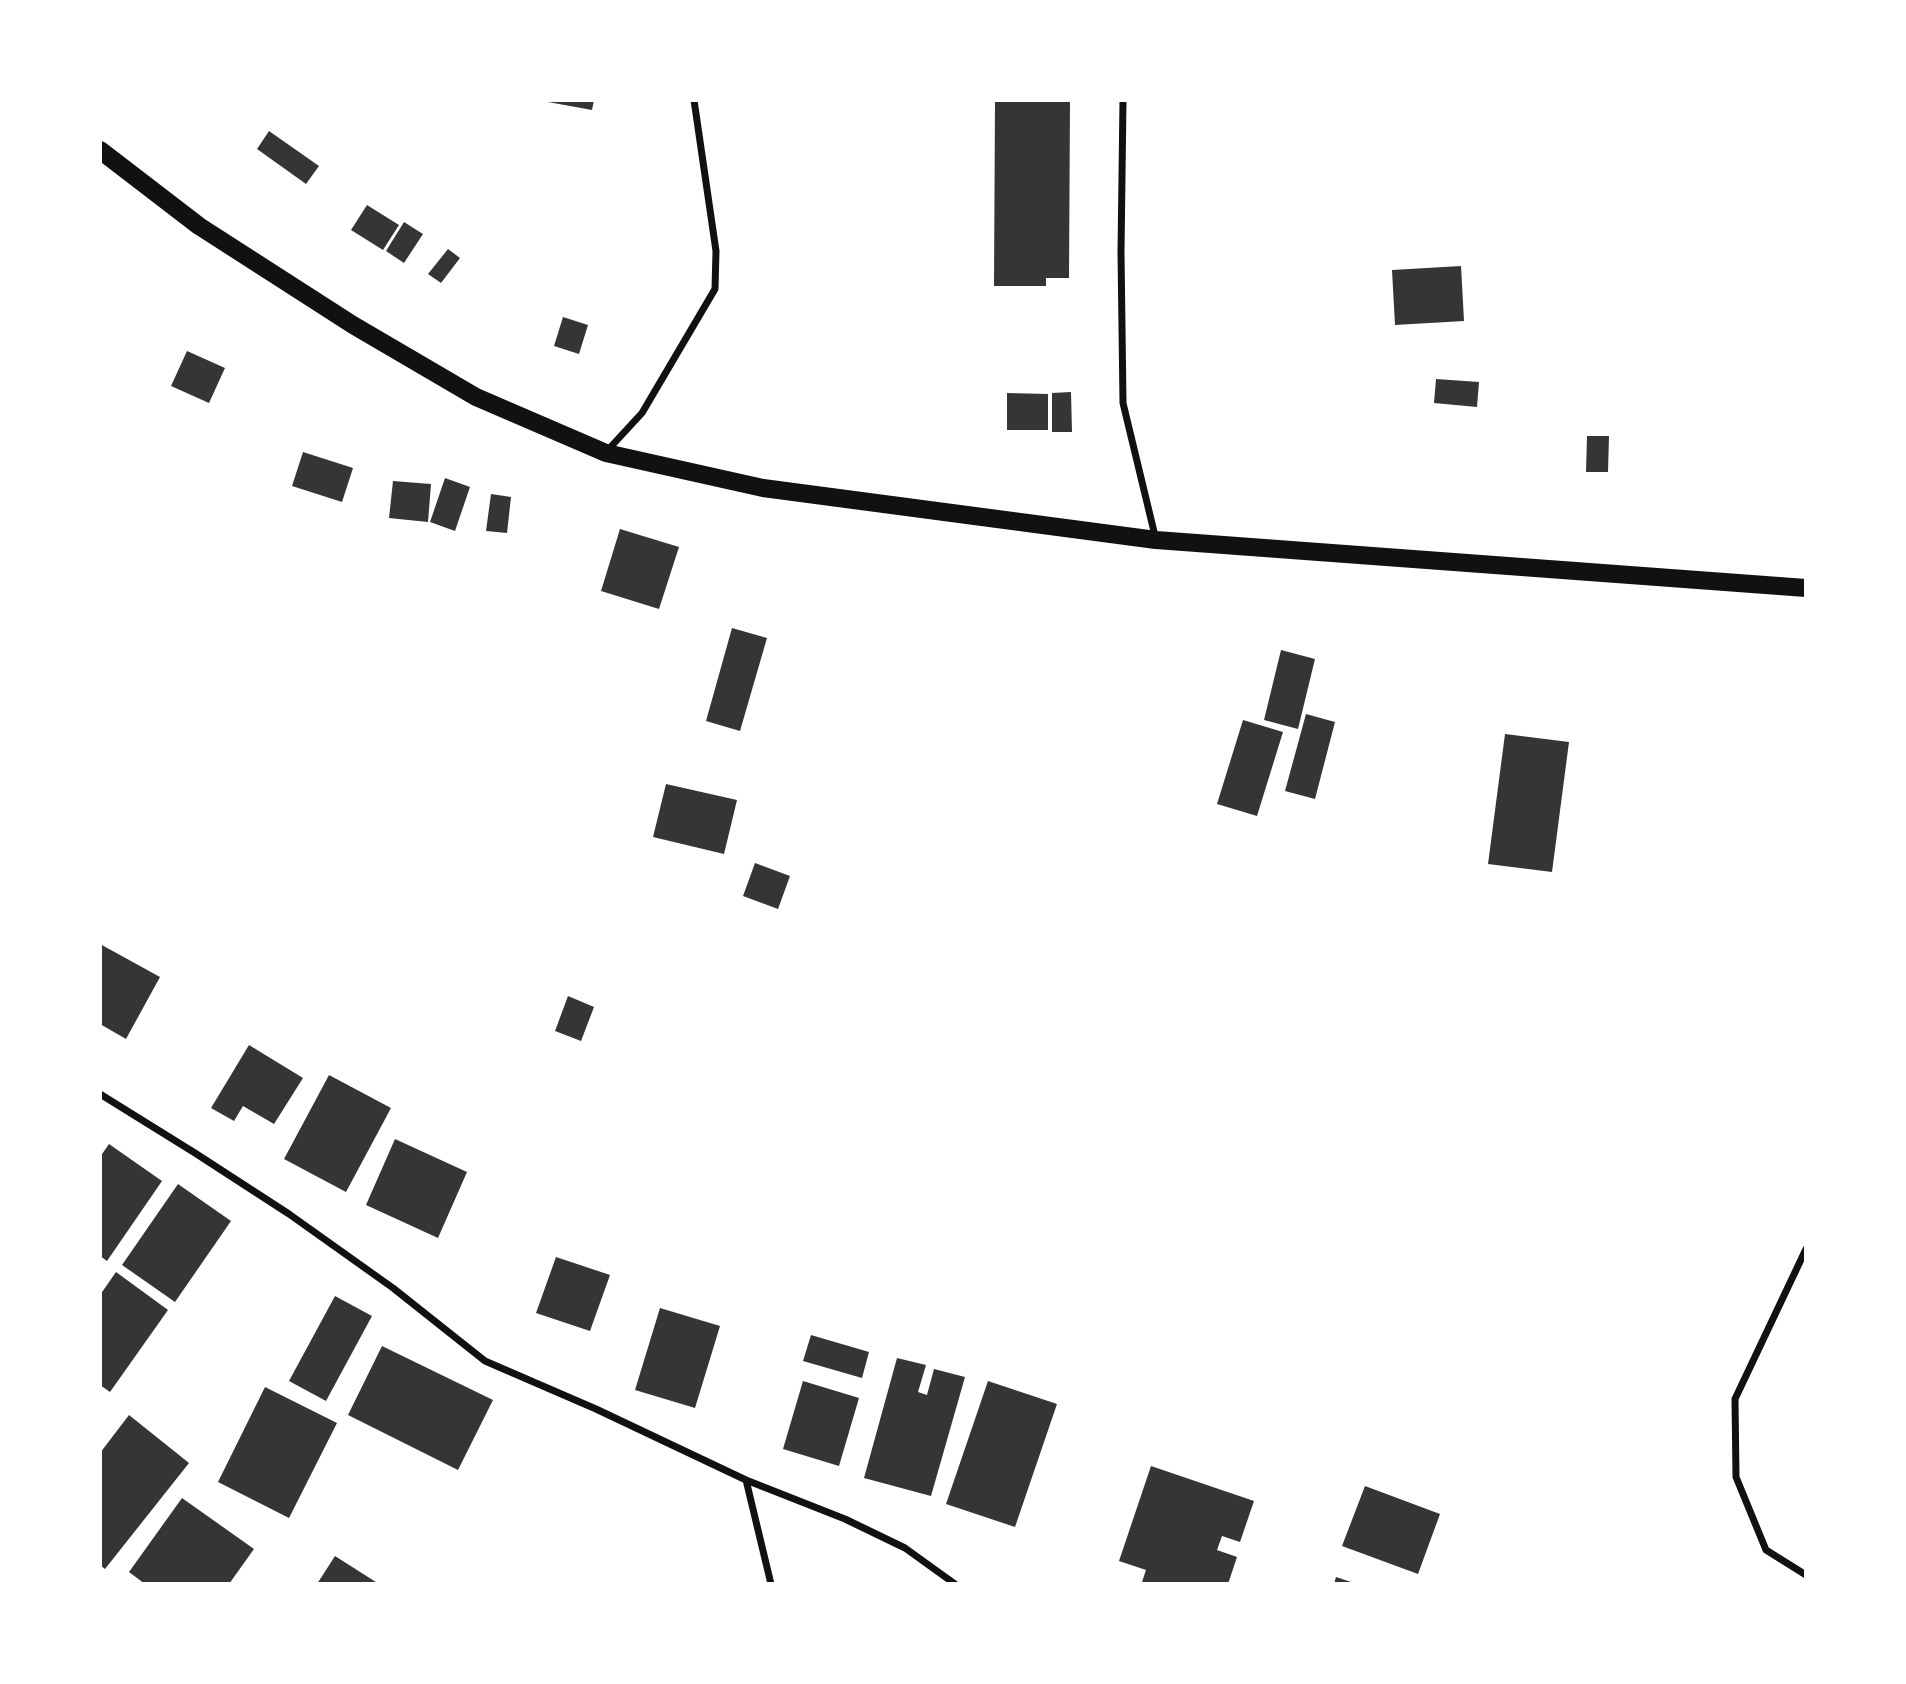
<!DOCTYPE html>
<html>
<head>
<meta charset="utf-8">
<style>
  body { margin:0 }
  #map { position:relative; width:1906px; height:1684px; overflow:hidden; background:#fff; font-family:Figtree,sans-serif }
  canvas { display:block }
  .frame { position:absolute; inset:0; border:102px solid #fff; pointer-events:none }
</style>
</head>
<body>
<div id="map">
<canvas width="1906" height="1684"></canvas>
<div class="frame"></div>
</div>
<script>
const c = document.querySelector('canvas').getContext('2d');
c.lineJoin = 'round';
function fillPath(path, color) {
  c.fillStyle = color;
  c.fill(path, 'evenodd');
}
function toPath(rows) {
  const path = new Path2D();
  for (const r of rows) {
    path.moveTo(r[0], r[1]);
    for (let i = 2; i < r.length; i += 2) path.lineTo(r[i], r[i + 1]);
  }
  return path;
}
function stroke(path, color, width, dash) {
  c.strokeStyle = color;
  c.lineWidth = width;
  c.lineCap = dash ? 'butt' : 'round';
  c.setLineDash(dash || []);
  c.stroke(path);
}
fillPath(toPath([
  [537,100,594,100,592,110],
  [995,100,1070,100,1069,278,1046,278,1046,286,994,286],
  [269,131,319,166,306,184,257,149],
  [367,205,399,225,383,250,351,230],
  [404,222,423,234,404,263,386,251],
  [448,249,460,258,441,283,428,274],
  [1461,266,1464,321,1395,325,1392,270],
  [563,317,588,325,579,354,554,346],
  [187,351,225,368,209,403,171,386],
  [1436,379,1479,382,1477,407,1434,403],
  [1071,392,1072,432,1052,432,1052,393],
  [1007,393,1048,394,1048,430,1007,430],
  [1587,436,1609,436,1608,472,1586,472],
  [303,452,353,468,342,502,292,486],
  [445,478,470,487,455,531,430,522],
  [393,481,431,484,428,522,389,518],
  [491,494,511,497,507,533,486,531],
  [620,529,679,547,659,609,601,591],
  [732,628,767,638,740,731,706,721],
  [1281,650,1315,659,1298,729,1264,720],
  [1306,714,1335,722,1315,799,1285,791],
  [1243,720,1283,732,1257,816,1217,804],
  [1505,734,1569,742,1552,872,1488,864],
  [666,784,737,800,724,854,653,837],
  [755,863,790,876,778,909,743,896],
  [100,944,160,977,126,1039,100,1024],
  [568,996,594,1007,581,1041,555,1031],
  [249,1045,303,1078,274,1124,243,1106,234,1121,211,1108],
  [329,1075,391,1108,346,1192,284,1159],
  [395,1139,467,1172,438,1238,366,1205],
  [109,1144,162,1181,107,1261,100,1256,100,1157],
  [178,1184,231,1221,175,1302,122,1265],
  [556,1257,610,1275,590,1331,536,1313],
  [116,1272,168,1310,110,1392,100,1385,100,1295],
  [335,1296,372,1316,326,1401,289,1381],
  [660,1308,720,1326,695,1408,635,1390],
  [811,1335,869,1352,862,1378,803,1361],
  [382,1346,493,1400,458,1470,348,1415],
  [897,1358,926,1365,918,1392,927,1395,934,1369,965,1377,931,1496,864,1478],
  [803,1381,859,1398,839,1466,783,1449],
  [988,1381,1057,1404,1015,1527,946,1504],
  [265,1387,337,1423,289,1518,218,1482],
  [129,1415,189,1463,105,1569,100,1565,100,1453],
  [1151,1466,1254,1501,1240,1542,1222,1536,1217,1550,1237,1557,1228,1584,1149,1584,1142,1582,1146,1570,1119,1561],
  [1365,1486,1440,1514,1418,1574,1342,1546],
  [182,1498,254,1549,229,1584,145,1584,129,1572],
  [335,1556,379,1584,317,1584],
  [1336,1577,1357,1584,1334,1584]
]), '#353535');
stroke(toPath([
  [1123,100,1121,252,1123,403,1156,540],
  [606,452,642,413,715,289,716,251,694,100],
  [100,1094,195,1153,289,1214,393,1288,485,1361,596,1409,746,1480,845,1519,905,1548,955,1584],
  [1806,1249,1735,1399,1736,1477,1766,1550,1806,1575],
  [746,1480,771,1584]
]), '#111', 7);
stroke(toPath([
  [100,150,199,226,353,325,476,397,606,453,763,488,1156,540,1806,588]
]), '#111', 18);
</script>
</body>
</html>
